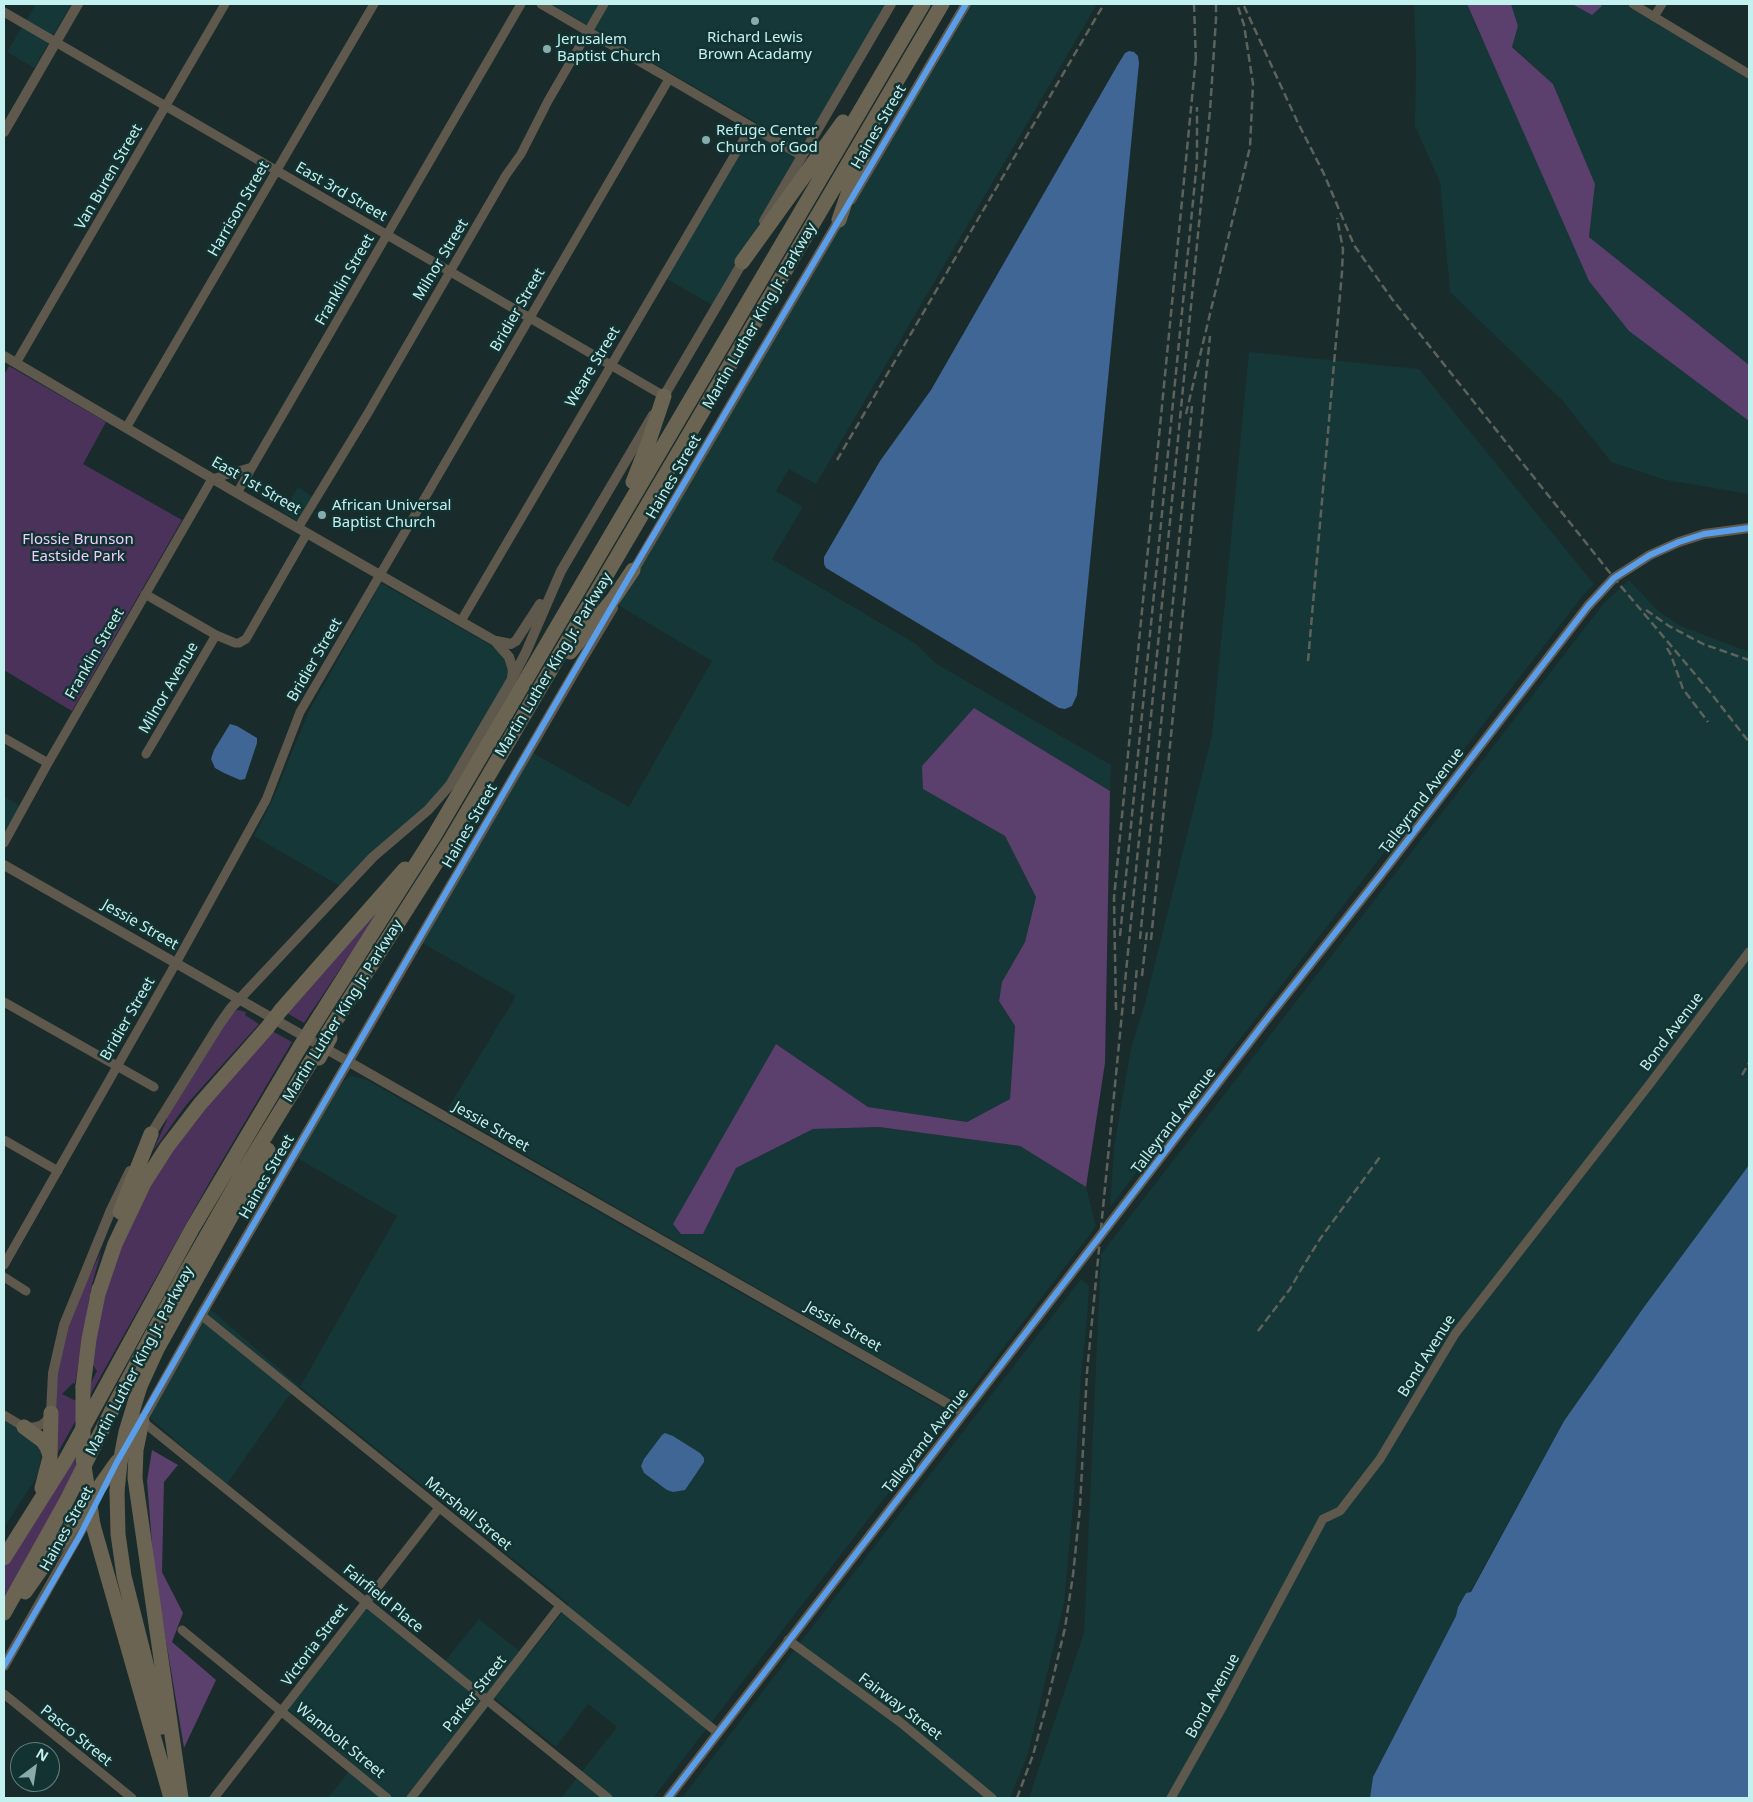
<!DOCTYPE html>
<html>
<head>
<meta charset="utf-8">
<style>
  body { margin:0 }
  #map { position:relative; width:1753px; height:1802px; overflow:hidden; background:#1a2b2b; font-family:"Noto Sans",sans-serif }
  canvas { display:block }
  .frame { position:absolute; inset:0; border:5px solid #c3f1f0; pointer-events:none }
  .north { position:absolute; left:10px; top:1742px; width:50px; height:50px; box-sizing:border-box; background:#123332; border:1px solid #597f7e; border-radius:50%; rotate:31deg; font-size:14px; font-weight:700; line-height:20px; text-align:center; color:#c3f1f0 }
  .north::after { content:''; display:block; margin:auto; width:18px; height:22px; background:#88acab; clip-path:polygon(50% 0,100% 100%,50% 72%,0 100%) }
</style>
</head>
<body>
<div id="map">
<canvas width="1753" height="1802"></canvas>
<div class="frame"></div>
<div class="north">N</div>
</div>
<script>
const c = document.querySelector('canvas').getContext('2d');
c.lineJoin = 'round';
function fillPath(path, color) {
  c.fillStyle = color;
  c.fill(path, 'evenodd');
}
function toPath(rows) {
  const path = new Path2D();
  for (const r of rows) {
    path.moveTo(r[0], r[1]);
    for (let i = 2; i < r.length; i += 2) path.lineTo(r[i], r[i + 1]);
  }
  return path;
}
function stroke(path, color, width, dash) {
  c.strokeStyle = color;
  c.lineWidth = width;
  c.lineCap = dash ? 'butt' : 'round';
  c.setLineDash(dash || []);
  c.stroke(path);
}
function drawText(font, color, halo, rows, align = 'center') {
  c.font = font + ' "Noto Sans",sans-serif';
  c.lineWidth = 5;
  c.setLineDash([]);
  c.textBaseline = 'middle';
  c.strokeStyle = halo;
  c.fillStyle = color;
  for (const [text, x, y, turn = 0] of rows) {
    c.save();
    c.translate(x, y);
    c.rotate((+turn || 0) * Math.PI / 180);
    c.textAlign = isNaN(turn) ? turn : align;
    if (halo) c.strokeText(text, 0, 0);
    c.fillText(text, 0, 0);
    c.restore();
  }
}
fillPath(toPath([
  [36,4,71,4,34,68,7,52],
  [551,4,887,4,712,305,667,279,757,123],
  [972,4,1097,4,816,484,789,469,776,491,803,507,772,559,916,644,935,663,1111,765,1110,791,974,709,923,789,1005,836,1036,897,1025,942,1002,982,999,1001,1015,1026,1010,1099,967,1122,868,1107,776,1044,703,1234,736,1168,813,1129,879,1127,1020,1146,1086,1187,1096,1226,969,1393,963,1397,948,1398,447,1110,516,996,422,943,533,753,629,807,712,661,618,605],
  [1414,4,1467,4,1477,29,1629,331,1749,421,1749,494,1666,480,1611,462,1563,401,1450,292,1440,182,1415,126,1416,60],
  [1511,4,1572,4,1592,14,1601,5,1599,4,1639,4,1749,71,1749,365,1589,237,1595,184,1553,84,1512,46,1518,26],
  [1249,352,1419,369,1594,584,1584,594,1110,1207,1114,1148,1131,1048,1144,1007,1212,735],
  [298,487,319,501,304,525,283,512],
  [1629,580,1658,611,1681,626,1749,652,1749,1165,1644,1307,1564,1421,1470,1592,1466,1593,1458,1607,1456,1616,1373,1777,1370,1798,1029,1798,1084,1633,1101,1254,1604,603],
  [381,583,496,648,508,660,508,679,444,786,428,804,340,886,254,836,271,803,309,711],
  [4,796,20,806,4,833],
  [352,1076,367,1080,941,1407,945,1414,944,1421,653,1798,561,1798,617,1727,588,1704,556,1747,495,1698,418,1798,328,1798,354,1765,288,1709,373,1601,445,1661,479,1619,527,1657,569,1604,300,1387,288,1397,226,1485,148,1416,210,1309,300,1387,397,1216,297,1158,341,1082],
  [1081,1279,1089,1286,1087,1320,1081,1375,1074,1494,1064,1603,1028,1754,1010,1798,682,1798,792,1653],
  [4,1419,35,1437,42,1446,39,1473,4,1528]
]), '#153737');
fillPath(toPath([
  [9,366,106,422,83,464,182,520,72,711,4,670,4,375],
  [382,906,304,1023,287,1013],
  [238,1010,246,1012,245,1015,259,1024,186,1105,153,1151,167,1120,167,1117,232,1012],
  [272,1031,292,1042,209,1183,57,1454,53,1400,57,1361,76,1302,101,1252,91,1288,75,1384,73,1383,62,1394,74,1400,78,1401,89,1387,97,1371,91,1362,102,1301,119,1247,170,1149],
  [75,1457,76,1469,26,1562,4,1597,4,1566]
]), '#4b325a');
fillPath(toPath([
  [1467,4,1511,4,1518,26,1512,47,1553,84,1595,184,1589,237,1749,365,1749,421,1629,331,1589,281],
  [1572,4,1599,4,1602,6,1592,15],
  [974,708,1110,791,1105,1063,1086,1187,1020,1146,879,1127,813,1129,736,1168,703,1234,681,1234,673,1224,776,1044,868,1107,967,1122,1010,1099,1015,1026,999,1001,1002,982,1025,942,1036,897,1005,836,923,789,922,766],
  [152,1450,178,1465,164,1482,162,1572,183,1613,172,1642,216,1680,184,1748,154,1569,147,1481]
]), '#5b3f6c');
fillPath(toPath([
  [1129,51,1134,52,1138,56,1139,63,1077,695,1072,706,1065,709,1059,708,826,568,824,564,824,557,880,461,931,390,1117,66,1125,53],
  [230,724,237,726,257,738,257,743,245,779,240,780,224,773,215,768,211,759,214,750],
  [1749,1165,1749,1798,1370,1798,1373,1777,1456,1616,1458,1607,1466,1593,1471,1592,1564,1421,1644,1307],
  [665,1433,673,1436,700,1453,704,1458,704,1462,685,1490,673,1492,667,1490,644,1473,641,1466,644,1459,662,1435]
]), '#3f6694');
stroke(toPath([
  [541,4,802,156],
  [1633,4,1749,74],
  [4,12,664,396],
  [1654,17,1662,4],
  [16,363,225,4],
  [126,428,374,4],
  [237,493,521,4],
  [298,528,368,413,506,175,521,154,548,101,604,4],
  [145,594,216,635,235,643,239,643,246,639,307,533],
  [461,621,751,127],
  [4,738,48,763],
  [146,754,216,635],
  [4,843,48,763,212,479,252,467],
  [4,1002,154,1087],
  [4,1140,58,1171],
  [4,1265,176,963,266,800,300,712,669,79],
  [4,1277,26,1291],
  [201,1315,718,1733],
  [4,1415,24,1427,33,1427,41,1425,46,1421,50,1415],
  [142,1421,608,1798],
  [182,1630,387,1798],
  [788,1640,900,1722,992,1798],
  [4,1694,132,1798],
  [214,1798,439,1508],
  [411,1798,560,1606],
  [1171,1798,1223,1706,1323,1519,1340,1511,1380,1459,1455,1334,1649,1085,1749,952]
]), '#5f584c', 9);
stroke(toPath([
  [4,132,78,4],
  [851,200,966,4],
  [764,221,891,4],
  [4,356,237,493,495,641,509,657,513,670,512,678],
  [661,401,745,258],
  [631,575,842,215],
  [496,641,511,644,516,641,540,604],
  [4,865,964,1413],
  [148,1139,219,1025,231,1008,373,857,428,810,450,785,512,679,526,652,561,571,653,415],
  [51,1413,53,1373,64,1325,111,1210,130,1171],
  [139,1426,201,1315,577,668,613,608],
  [4,1666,91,1513],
  [668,1798,1264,1023,1380,876,1588,606,1614,578,1650,555,1679,542,1704,534,1749,528]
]), '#5f584c', 10);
stroke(toPath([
  [839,220,851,185,862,158],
  [742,262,843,122],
  [633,482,648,444,664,396],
  [570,652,614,598,633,570],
  [281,1010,405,869],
  [312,1028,434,836,923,4],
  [326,1036,450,841,942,4],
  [120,1212,151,1134],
  [97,1297,115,1244,144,1183,167,1147,200,1104,267,1028],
  [140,1386,157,1349,268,1150],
  [83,1387,89,1339,99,1289],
  [142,1421,136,1450,135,1478,181,1798],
  [24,1427,43,1441,47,1447,50,1456],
  [42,1488,50,1457,51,1413],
  [117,1491,118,1534,124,1576,162,1727],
  [93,1525,171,1798],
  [4,1558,65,1461,192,1229,300,1047],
  [25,1592,117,1462],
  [4,1613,66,1502,116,1402,182,1279,242,1174,315,1055]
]), '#6b6452', 15);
stroke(toPath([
  [1194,4,1196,64],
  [1244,6,1298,123,1324,174,1354,245,1392,299,1614,578,1710,692,1749,742],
  [1186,414,1250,147,1253,84,1244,25,1237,4],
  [837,460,1104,4],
  [1646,610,1669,626,1703,644,1749,660],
  [1667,648,1671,655,1683,689,1708,722],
  [1308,661,1342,272,1343,249,1337,218],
  [1120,936,1197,161,1197,107],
  [1140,939,1192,406],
  [1151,940,1210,336],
  [1142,976,1147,931],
  [1116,1010,1114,898,1196,57],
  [1133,1014,1137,966],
  [1742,1075,1749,1063],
  [1258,1331,1290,1289,1302,1268,1320,1239,1380,1157],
  [1017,1798,1033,1755,1047,1703,1065,1628,1073,1575,1080,1507,1087,1372,1210,111,1216,19,1216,4]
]), '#5d625b', 2.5, [8, 4]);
stroke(toPath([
  [267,1028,281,1010],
  [300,1047,312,1028],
  [319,1058,330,1038],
  [83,1387,83,1459,93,1525],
  [117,1491,120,1463,126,1432,140,1386]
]), '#6b6452', 15);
stroke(toPath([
  [4,1666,79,1537,117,1462,201,1315,633,570,966,4],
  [668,1798,1264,1023,1380,876,1588,606,1614,578,1650,555,1679,542,1704,534,1749,528]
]), '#5a9eea', 6);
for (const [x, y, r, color] of [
  [755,21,5,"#88acab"],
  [547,49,5,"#88acab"],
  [706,140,5,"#88acab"],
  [322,515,5,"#88acab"]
]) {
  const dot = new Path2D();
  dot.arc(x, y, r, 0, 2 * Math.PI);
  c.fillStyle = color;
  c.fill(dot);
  stroke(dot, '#123332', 2);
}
drawText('15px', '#c3f1f0', '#123332', [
  ["Richard Lewis",755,38,"center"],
  ["Brown Acadamy",755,55,"center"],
  ["Jerusalem",557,40],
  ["Baptist Church",557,57],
  ["Refuge Center",716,131],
  ["Church of God",716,148],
  ["African Universal",332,506],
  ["Baptist Church",332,523]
], 'left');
drawText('15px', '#c3f1f0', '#123332', [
  ["Haines Street",879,127,-60],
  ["Van Buren Street",109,177,-60],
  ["East 3rd Street",341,192,30],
  ["Harrison Street",239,209,-60],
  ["Milnor Street",441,260,-59],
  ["Franklin Street",345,280,-60],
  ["Bridier Street",518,310,-60],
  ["Martin Luther King Jr. Parkway",760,316,-60],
  ["Weare Street",593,367,-59],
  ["Haines Street",674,477,-60],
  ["East 1st Street",256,486,30],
  ["Franklin Street",95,654,-60],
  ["Bridier Street",315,660,-60],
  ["Martin Luther King Jr. Parkway",554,665,-59],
  ["Milnor Avenue",169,688,-60],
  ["Talleyrand Avenue",1422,801,-53],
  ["Haines Street",470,826,-60],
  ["Jessie Street",140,925,30],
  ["Martin Luther King Jr. Parkway",343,1011,-58],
  ["Bridier Street",128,1019,-60],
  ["Bond Avenue",1672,1032,-53],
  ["Talleyrand Avenue",1174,1121,-53],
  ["Jessie Street",491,1127,30],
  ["Haines Street",267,1177,-60],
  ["Jessie Street",843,1327,30],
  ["Bond Avenue",1427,1356,-58],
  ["Martin Luther King Jr. Parkway",140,1361,-62],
  ["Talleyrand Avenue",926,1441,-52],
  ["Marshall Street",468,1514,39],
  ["Haines Street",67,1529,-61],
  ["Fairfield Place",383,1599,39],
  ["Victoria Street",315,1645,-53],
  ["Parker Street",475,1694,-52],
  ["Bond Avenue",1213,1696,-61],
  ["Fairway Street",900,1707,37],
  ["Pasco Street",76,1736,39],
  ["Wambolt Street",340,1741,39]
]);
drawText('15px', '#eecefe', '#123332', [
  ["Flossie Brunson",78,540],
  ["Eastside Park",78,557]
]);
</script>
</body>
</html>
